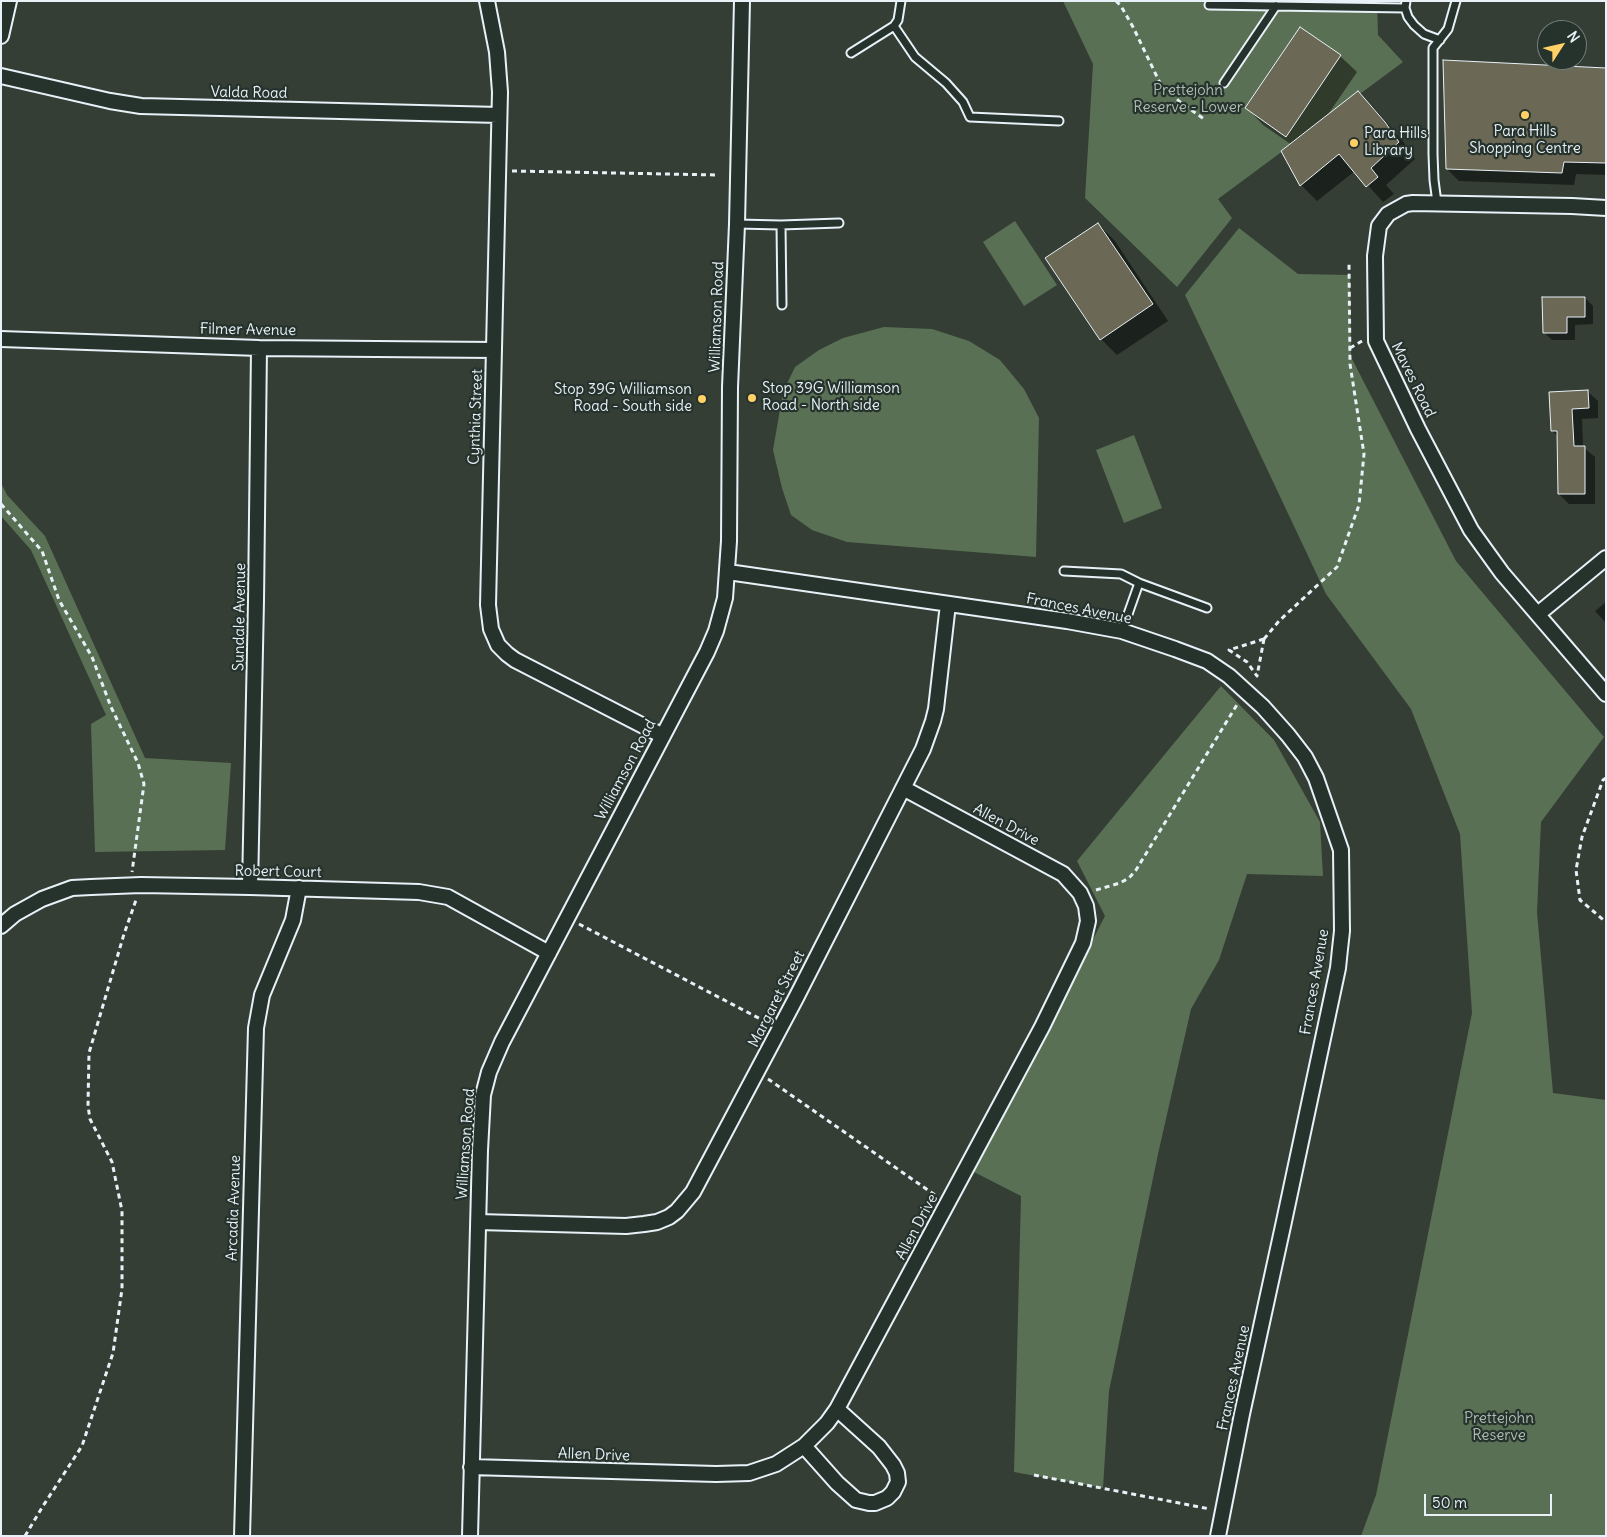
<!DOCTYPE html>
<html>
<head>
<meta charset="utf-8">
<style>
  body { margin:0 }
  #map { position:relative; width:1607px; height:1537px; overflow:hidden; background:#343e35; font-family:Delius,sans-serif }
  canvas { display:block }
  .frame { position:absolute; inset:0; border:2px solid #e8f1f8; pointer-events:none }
  .north { position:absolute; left:1537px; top:20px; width:50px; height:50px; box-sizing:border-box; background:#26332d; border:1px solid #747f7e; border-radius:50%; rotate:55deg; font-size:14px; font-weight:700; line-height:20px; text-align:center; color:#e8f1f8 }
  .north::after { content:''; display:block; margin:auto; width:18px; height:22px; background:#ffd166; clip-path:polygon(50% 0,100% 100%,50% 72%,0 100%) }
  .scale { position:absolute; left:1424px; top:1494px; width:128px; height:22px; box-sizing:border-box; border:2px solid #e8f1f8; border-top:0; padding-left:6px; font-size:15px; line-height:18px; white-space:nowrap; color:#e8f1f8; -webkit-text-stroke:4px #26332d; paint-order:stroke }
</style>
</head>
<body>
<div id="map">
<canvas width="1607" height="1537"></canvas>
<div class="frame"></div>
<div class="north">N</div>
<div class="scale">50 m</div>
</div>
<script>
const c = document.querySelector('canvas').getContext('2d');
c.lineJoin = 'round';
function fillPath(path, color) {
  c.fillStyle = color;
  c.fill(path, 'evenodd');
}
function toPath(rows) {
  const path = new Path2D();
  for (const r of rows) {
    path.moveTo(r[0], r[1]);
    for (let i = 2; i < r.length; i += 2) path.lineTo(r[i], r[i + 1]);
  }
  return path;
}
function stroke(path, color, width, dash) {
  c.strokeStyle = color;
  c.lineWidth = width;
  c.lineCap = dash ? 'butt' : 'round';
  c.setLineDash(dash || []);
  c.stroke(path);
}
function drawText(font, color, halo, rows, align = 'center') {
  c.font = font + ' Delius,sans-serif';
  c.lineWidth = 4.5;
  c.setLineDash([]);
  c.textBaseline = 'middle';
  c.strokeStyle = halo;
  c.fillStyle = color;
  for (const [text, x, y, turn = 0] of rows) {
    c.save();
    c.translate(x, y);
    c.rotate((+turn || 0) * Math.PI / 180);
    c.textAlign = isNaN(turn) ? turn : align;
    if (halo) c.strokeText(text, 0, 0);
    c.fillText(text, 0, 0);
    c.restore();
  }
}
fillPath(toPath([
  [1063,1,1377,1,1378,35,1403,62,1218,199,1232,218,1177,287,1085,198,1093,64],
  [1015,221,1057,285,1024,306,983,242],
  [1239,228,1298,274,1350,275,1351,357,1456,561,1604,737,1541,822,1537,912,1553,1093,1606,1100,1606,1536,1361,1536,1376,1495,1472,1013,1460,834,1411,709,1326,594,1185,295],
  [884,327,932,329,969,341,1000,360,1024,389,1039,418,1036,557,847,542,812,530,791,515,782,488,773,450,783,392,795,367,819,350,843,338],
  [1134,435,1162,508,1124,523,1096,450],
  [1,483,7,495,45,536,145,758,231,763,225,850,95,852,91,724,106,715,31,550,1,516],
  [1221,686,1274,740,1320,822,1323,876,1247,874,1219,960,1191,1009,1158,1154,1109,1391,1103,1488,1014,1472,1021,1196,974,1172,1105,916,1077,861]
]), '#5a7054');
fillPath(toPath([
  [1300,29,1340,56,1357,72,1327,116,1358,93,1375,109,1402,140,1415,159,1386,185,1394,194,1383,202,1355,171,1317,201,1301,185,1292,145,1263,125,1247,108],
  [1606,69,1606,175,1576,174,1574,185,1459,181,1447,169],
  [1098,224,1115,241,1168,321,1117,355,1101,339],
  [1585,298,1593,306,1593,324,1575,325,1575,340,1552,340,1544,332],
  [1587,391,1598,401,1598,418,1582,419,1583,447,1595,457,1595,504,1569,504,1559,494,1558,437,1552,430],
  [1606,602,1606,623,1595,611]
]), '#0007');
const building = toPath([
  [1300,27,1341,55,1286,137,1245,108,1300,27],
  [1443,60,1606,68,1606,163,1564,162,1562,173,1446,169,1443,60],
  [1358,91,1385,122,1399,142,1371,168,1378,177,1366,187,1339,154,1300,186,1281,151,1358,91],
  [1098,223,1153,304,1100,340,1045,258,1098,223],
  [1542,297,1585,297,1585,317,1567,317,1567,333,1543,333,1542,297],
  [1588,390,1589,408,1572,409,1574,446,1585,446,1585,494,1558,494,1557,431,1551,431,1549,392,1588,390]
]);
fillPath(building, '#6b6955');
stroke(building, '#e8f1f8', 1);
const lane = toPath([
  [901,1,898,20,894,26,915,57,946,83,963,102,970,117,1059,121],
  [1406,1,1405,8,1408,17,1414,25,1424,34,1440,40],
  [1209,5,1405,8],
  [851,53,894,26],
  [1224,83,1276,6],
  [1437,203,1434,180,1433,154,1433,48,1448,29,1456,1],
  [737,224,781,225],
  [782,305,781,225,839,223],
  [1064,571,1121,574,1139,583],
  [1122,631,1139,583,1207,608]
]);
const street = toPath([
  [487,1,497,52,500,92,488,605,491,629,498,645,507,654,515,660,663,736],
  [1,36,9,1],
  [1,76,110,101,141,106,499,115],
  [1606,208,1572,206,1413,203,1406,204,1388,214,1379,226,1375,256,1376,341,1418,429,1471,530,1502,573,1606,694],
  [1,339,259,348,494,350],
  [728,572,1067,621,1122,631,1175,649,1207,661,1229,676,1263,707,1288,735,1305,757,1316,778,1341,850,1342,931,1340,949,1338,968,1283,1226,1242,1414,1218,1536],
  [1538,614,1606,558],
  [250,887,256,601,259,348],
  [1,926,15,914,42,899,72,888,91,887,141,885,250,887,419,892,448,897,549,953],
  [478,1222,626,1226,644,1224,657,1222,669,1217,677,1211,693,1192,796,998,923,749,933,721,936,709,948,604],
  [804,1446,837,1483,856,1500,869,1503,875,1503,887,1498,893,1492,898,1482,897,1473,893,1465,879,1447,837,1409],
  [471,1467,716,1474,749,1473,776,1464,804,1446,827,1423,837,1409,1042,1027,1083,943,1088,921,1086,906,1080,893,1063,874,903,788],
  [242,1536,256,1028,262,995,293,920,299,888],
  [470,1536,480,1150,483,1095,489,1072,502,1042,707,652,716,631,725,598,729,541,730,387,737,224,742,1]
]);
stroke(lane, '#e8f1f8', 11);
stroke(street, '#e8f1f8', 18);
stroke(toPath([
  [1116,1,1121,6,1133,27,1160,83,1180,102,1204,119],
  [512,171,718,175],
  [1350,348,1362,341],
  [1,504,42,551,59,600,92,657,111,707,138,763,144,784,132,872],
  [1264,639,1279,621,1337,567,1359,505,1364,454,1350,364,1349,263],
  [1264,639,1257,676,1247,662,1229,650,1264,639],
  [1606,778,1603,780,1582,837,1576,870,1580,900,1606,922],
  [1096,890,1120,883,1129,878,1136,870,1238,703],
  [579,924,768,1023],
  [768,1079,935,1195],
  [1034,1475,1210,1509],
  [25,1536,43,1506,82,1446,113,1353,122,1289,122,1211,112,1162,90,1119,88,1106,89,1053,124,934,136,900]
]), '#e8f1f8', 3, [5, 4]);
stroke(lane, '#26332d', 7);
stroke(street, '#26332d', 14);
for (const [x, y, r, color] of [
  [1525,115,5,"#ffd166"],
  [1354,143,5,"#ffd166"],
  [752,398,5,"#ffd166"],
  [702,399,5,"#ffd166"]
]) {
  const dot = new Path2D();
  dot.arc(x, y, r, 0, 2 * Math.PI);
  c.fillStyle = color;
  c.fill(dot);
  stroke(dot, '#26332d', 2);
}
drawText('15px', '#afbdb6', '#26332d', [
  ["Prettejohn",1188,91],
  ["Reserve - Lower",1188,108],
  ["Prettejohn",1499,1419],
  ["Reserve",1499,1436]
]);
drawText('15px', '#e8f1f8', '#26332d', [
  ["Valda Road",249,93,1],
  ["Williamson Road",717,317,-88],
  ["Filmer Avenue",248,330,1],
  ["Maves Road",1413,380,64],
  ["Cynthia Street",476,417,-88],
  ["Frances Avenue",1079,609,11],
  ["Sundale Avenue",240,617,-89],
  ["Williamson Road",626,770,-62],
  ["Allen Drive",1006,825,28],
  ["Robert Court",278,872,1],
  ["Frances Avenue",1315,982,-80],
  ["Margaret Street",777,999,-63],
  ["Williamson Road",466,1144,-86],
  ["Arcadia Avenue",234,1208,-88],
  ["Allen Drive",917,1227,-62],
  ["Frances Avenue",1234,1378,-78],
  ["Allen Drive",594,1455,2]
]);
drawText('15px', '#e8f1f8', '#26332d', [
  ["Para Hills",1525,132,"center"],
  ["Shopping Centre",1525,149,"center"],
  ["Para Hills",1364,134],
  ["Library",1364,151],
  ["Stop 39G Williamson",762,389],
  ["Road - North side",762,406],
  ["Stop 39G Williamson",692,390,"right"],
  ["Road - South side",692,407,"right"]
], 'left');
</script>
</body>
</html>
